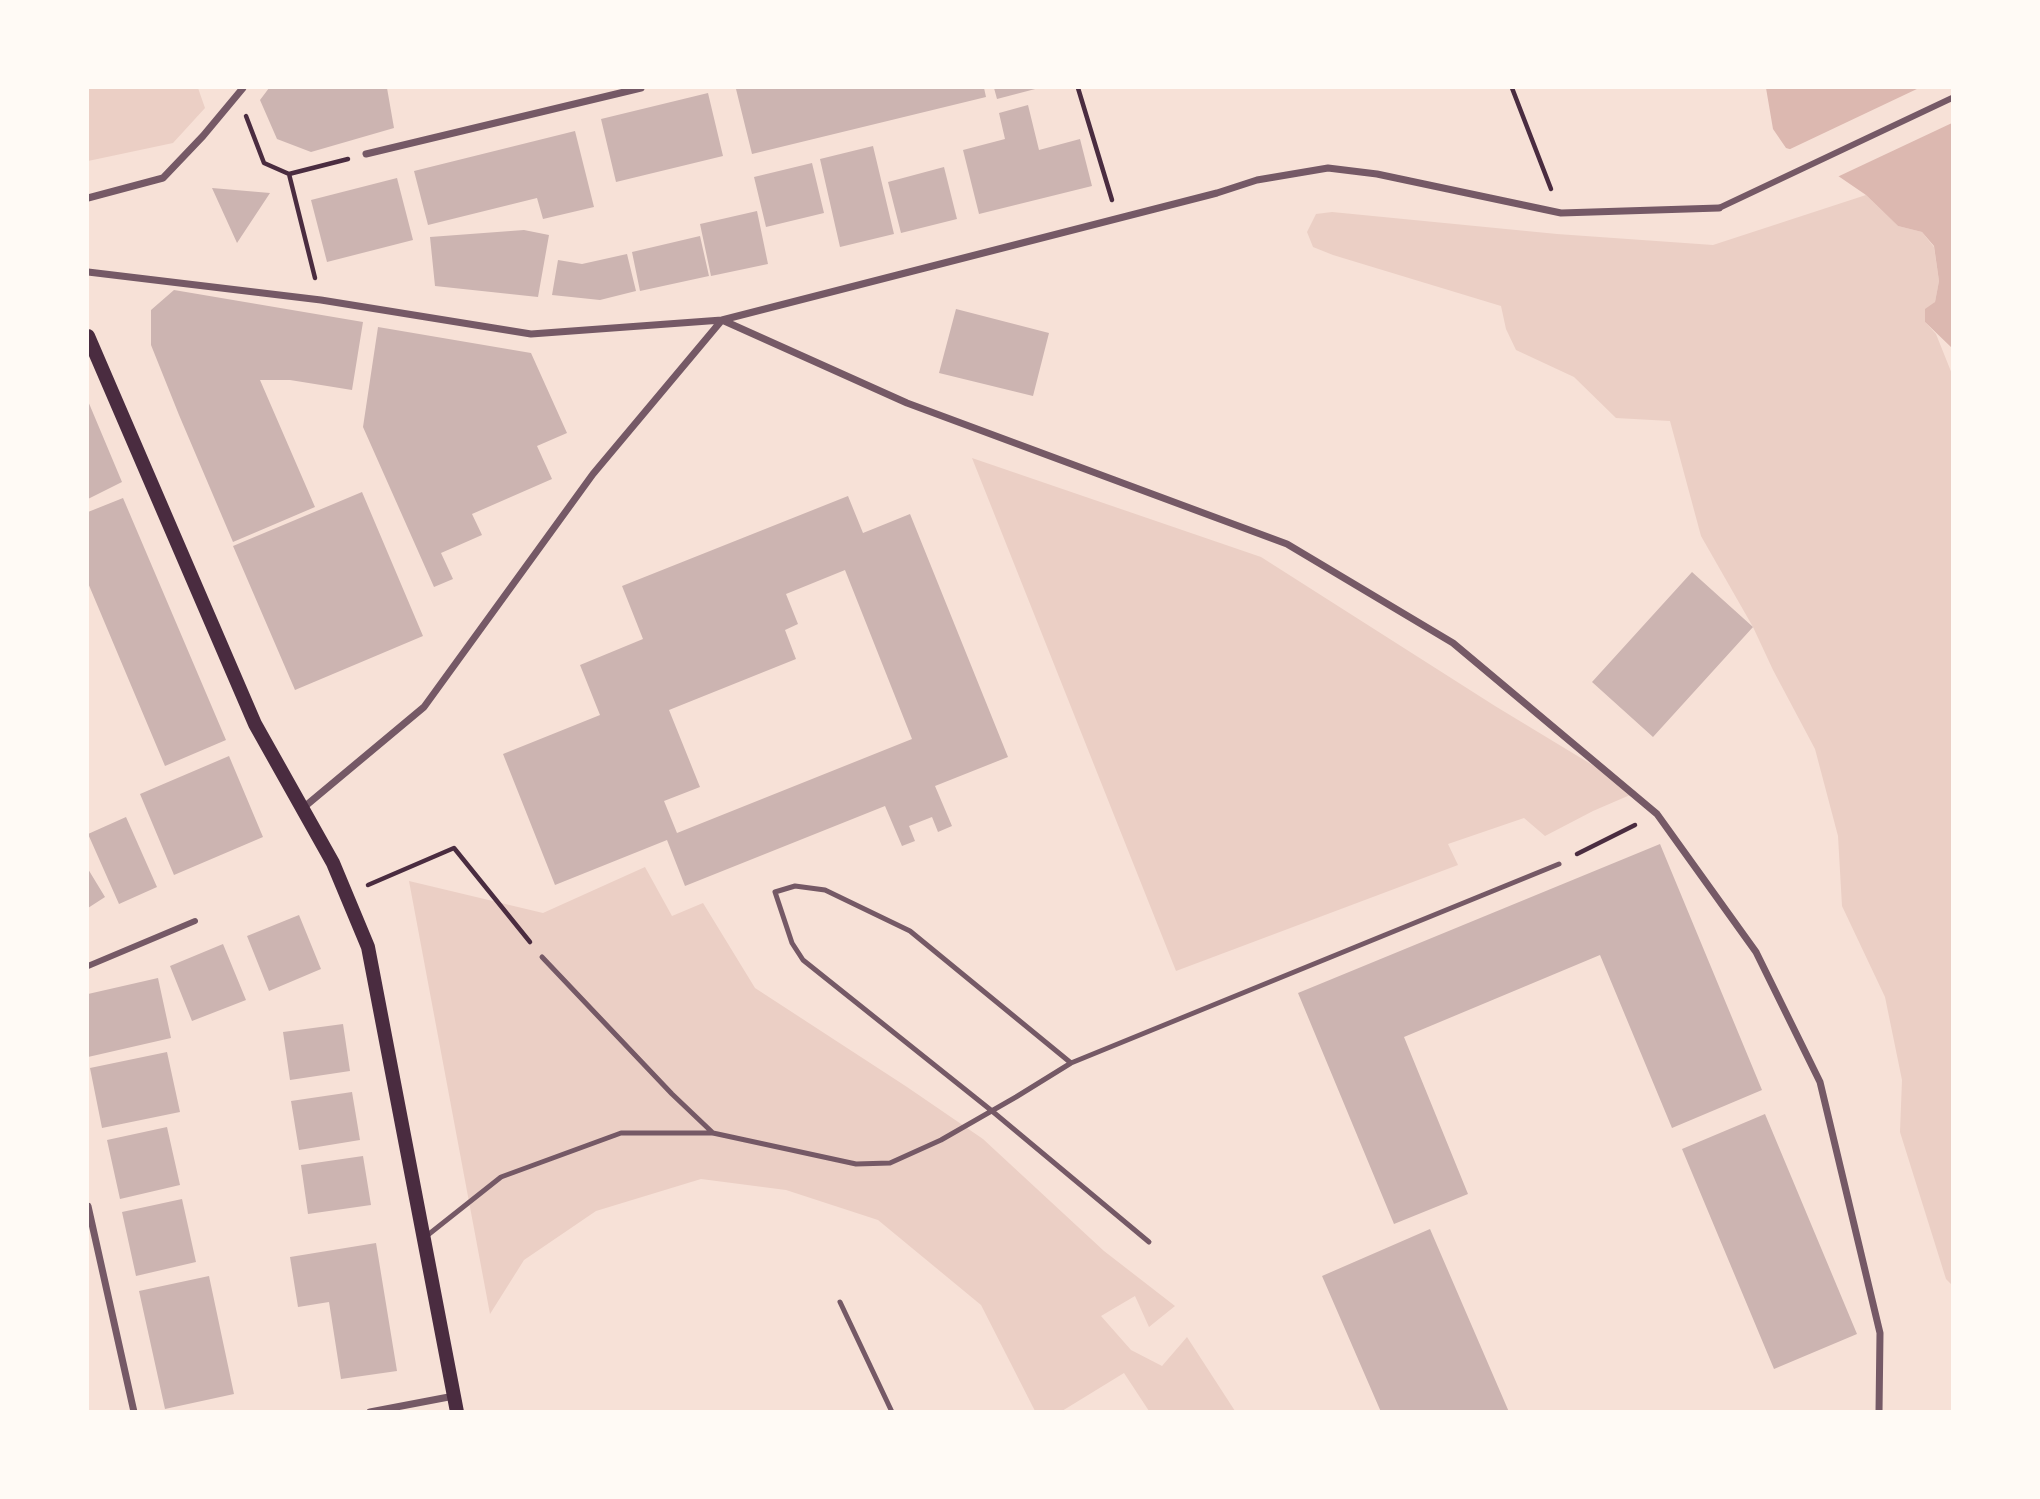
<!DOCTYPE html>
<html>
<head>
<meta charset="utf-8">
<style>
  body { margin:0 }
  #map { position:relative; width:2040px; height:1499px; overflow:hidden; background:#f7e1d7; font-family:"PT Sans",sans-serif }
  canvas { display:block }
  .frame { position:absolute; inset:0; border:89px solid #fffaf5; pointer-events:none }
</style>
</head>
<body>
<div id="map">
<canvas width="2040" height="1499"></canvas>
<div class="frame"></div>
</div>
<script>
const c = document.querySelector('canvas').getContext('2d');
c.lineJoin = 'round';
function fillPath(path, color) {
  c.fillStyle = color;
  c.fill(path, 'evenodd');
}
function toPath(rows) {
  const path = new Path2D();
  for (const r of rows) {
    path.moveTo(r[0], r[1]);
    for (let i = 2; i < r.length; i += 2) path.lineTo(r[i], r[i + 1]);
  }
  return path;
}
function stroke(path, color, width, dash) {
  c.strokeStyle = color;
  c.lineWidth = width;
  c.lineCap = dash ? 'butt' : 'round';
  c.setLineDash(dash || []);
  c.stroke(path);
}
fillPath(toPath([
  [88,88,198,88,205,108,173,143,88,161],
  [1866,195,1898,226,1922,232,1934,247,1939,281,1935,302,1925,322,1936,334,1952,374,1952,1285,1946,1279,1900,1132,1902,1080,1885,997,1842,906,1838,836,1815,749,1773,670,1753,627,1701,536,1670,421,1616,418,1574,377,1516,350,1506,329,1501,306,1333,255,1313,247,1307,232,1316,214,1332,212,1557,234,1713,245],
  [972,458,1261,557,1495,706,1637,792,1593,811,1545,836,1524,818,1448,844,1458,865,1176,971],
  [645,867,672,916,703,903,755,988,907,1087,983,1139,1104,1251,1175,1306,1149,1327,1135,1296,1101,1316,1131,1350,1162,1366,1187,1337,1235,1411,1149,1411,1124,1373,1062,1411,1035,1411,981,1305,878,1220,786,1190,701,1179,596,1211,524,1260,490,1314,409,881,543,913]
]), '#ebcfc5');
fillPath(toPath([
  [1766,88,1952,88,1952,348,1925,322,1925,309,1935,302,1939,281,1934,246,1922,232,1898,226,1866,195,1806,154,1786,148,1773,129]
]), '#dcb8b0');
fillPath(toPath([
  [1919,88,1952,88,1952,123,1835,178,1805,157,1786,151]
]), '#f7e1d7');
fillPath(toPath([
  [269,88,387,88,394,128,311,152,277,139,260,100],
  [741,88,984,88,986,97,752,154,736,89],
  [994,88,1039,88,997,99],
  [708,93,723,156,616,182,601,119],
  [1028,105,1039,150,1080,139,1092,186,979,214,963,150,1005,139,999,113],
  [575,131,594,207,543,219,537,198,428,225,414,171],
  [873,146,894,234,840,247,820,159],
  [812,163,824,213,766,227,754,177],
  [944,167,957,219,901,233,888,182],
  [397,178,413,240,327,262,311,200],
  [212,188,270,193,237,243],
  [757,211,768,264,711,276,700,224],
  [524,230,549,235,538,297,435,286,430,237],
  [700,236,709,276,640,291,632,252],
  [627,254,636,291,600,300,552,295,558,260,582,264],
  [174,290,363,322,352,390,290,380,260,380,315,507,233,542,179,415,151,345,151,310],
  [956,309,1049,333,1033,396,939,373],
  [378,327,531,353,567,433,537,446,552,479,472,514,482,535,441,553,453,579,434,587,363,427],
  [88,401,122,482,88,499],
  [362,492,423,636,295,690,233,546],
  [848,496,863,533,910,514,1008,757,935,786,952,826,938,832,932,817,909,826,915,841,902,846,885,806,685,886,667,840,555,885,503,754,600,715,580,665,643,639,622,586],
  [845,570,912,739,677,833,664,801,700,787,669,710,796,659,785,630,798,624,786,594],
  [123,498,226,740,165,766,88,583,88,512],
  [1692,572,1753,627,1653,737,1592,682],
  [229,756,263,837,174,875,140,794],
  [126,817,157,887,119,904,88,834],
  [1660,844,1762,1090,1672,1128,1600,955,1404,1037,1468,1194,1394,1224,1298,993],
  [88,869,105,897,88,908],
  [299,915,321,969,269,991,247,936],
  [223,944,246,1000,192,1021,170,966],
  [158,978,171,1038,88,1057,88,994],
  [343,1024,350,1071,290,1080,283,1032],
  [167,1052,180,1112,102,1128,90,1068],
  [352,1092,360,1140,299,1150,291,1101],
  [1765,1114,1857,1334,1774,1369,1682,1149],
  [167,1127,180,1185,120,1199,107,1140],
  [363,1156,371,1205,308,1214,301,1165],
  [182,1199,196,1262,136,1276,122,1212],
  [1430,1229,1509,1412,1381,1412,1322,1276],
  [376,1243,397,1371,341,1379,329,1302,298,1307,290,1257],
  [209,1276,234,1394,165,1409,139,1291]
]), '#ccb4b1');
stroke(toPath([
  [1078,88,1112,200],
  [1512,88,1551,189],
  [246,116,264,163,289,174,348,159],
  [289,174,315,278],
  [1577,854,1635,825],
  [368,885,454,848,530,942]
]), '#4a2c40', 4.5);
stroke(toPath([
  [542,957,672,1094,713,1133],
  [1071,1063,910,931,825,890,795,886,775,892,792,943,803,960,992,1111,1149,1242],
  [424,1238,501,1177,621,1133,713,1133,856,1164,890,1163,941,1140,1016,1097,1071,1063,1559,864],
  [840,1302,892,1412]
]), '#755966', 5);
stroke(toPath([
  [1719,208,1952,98],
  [88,966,195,921]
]), '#755966', 6);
stroke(toPath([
  [366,154,641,88],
  [88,198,163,178,203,136,243,88],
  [88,272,321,300,531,334,722,320,907,403,1287,544,1453,643,1657,814,1756,952,1820,1082,1880,1333,1879,1412],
  [303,808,424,707,593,474,722,320,1217,193,1257,180,1328,168,1377,174,1561,213,1719,208],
  [88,1206,134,1412],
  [370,1412,454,1396]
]), '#755966', 7);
stroke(toPath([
  [88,336,255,724,333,863,368,947,457,1412]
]), '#4a2c40', 14);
</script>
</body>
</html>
